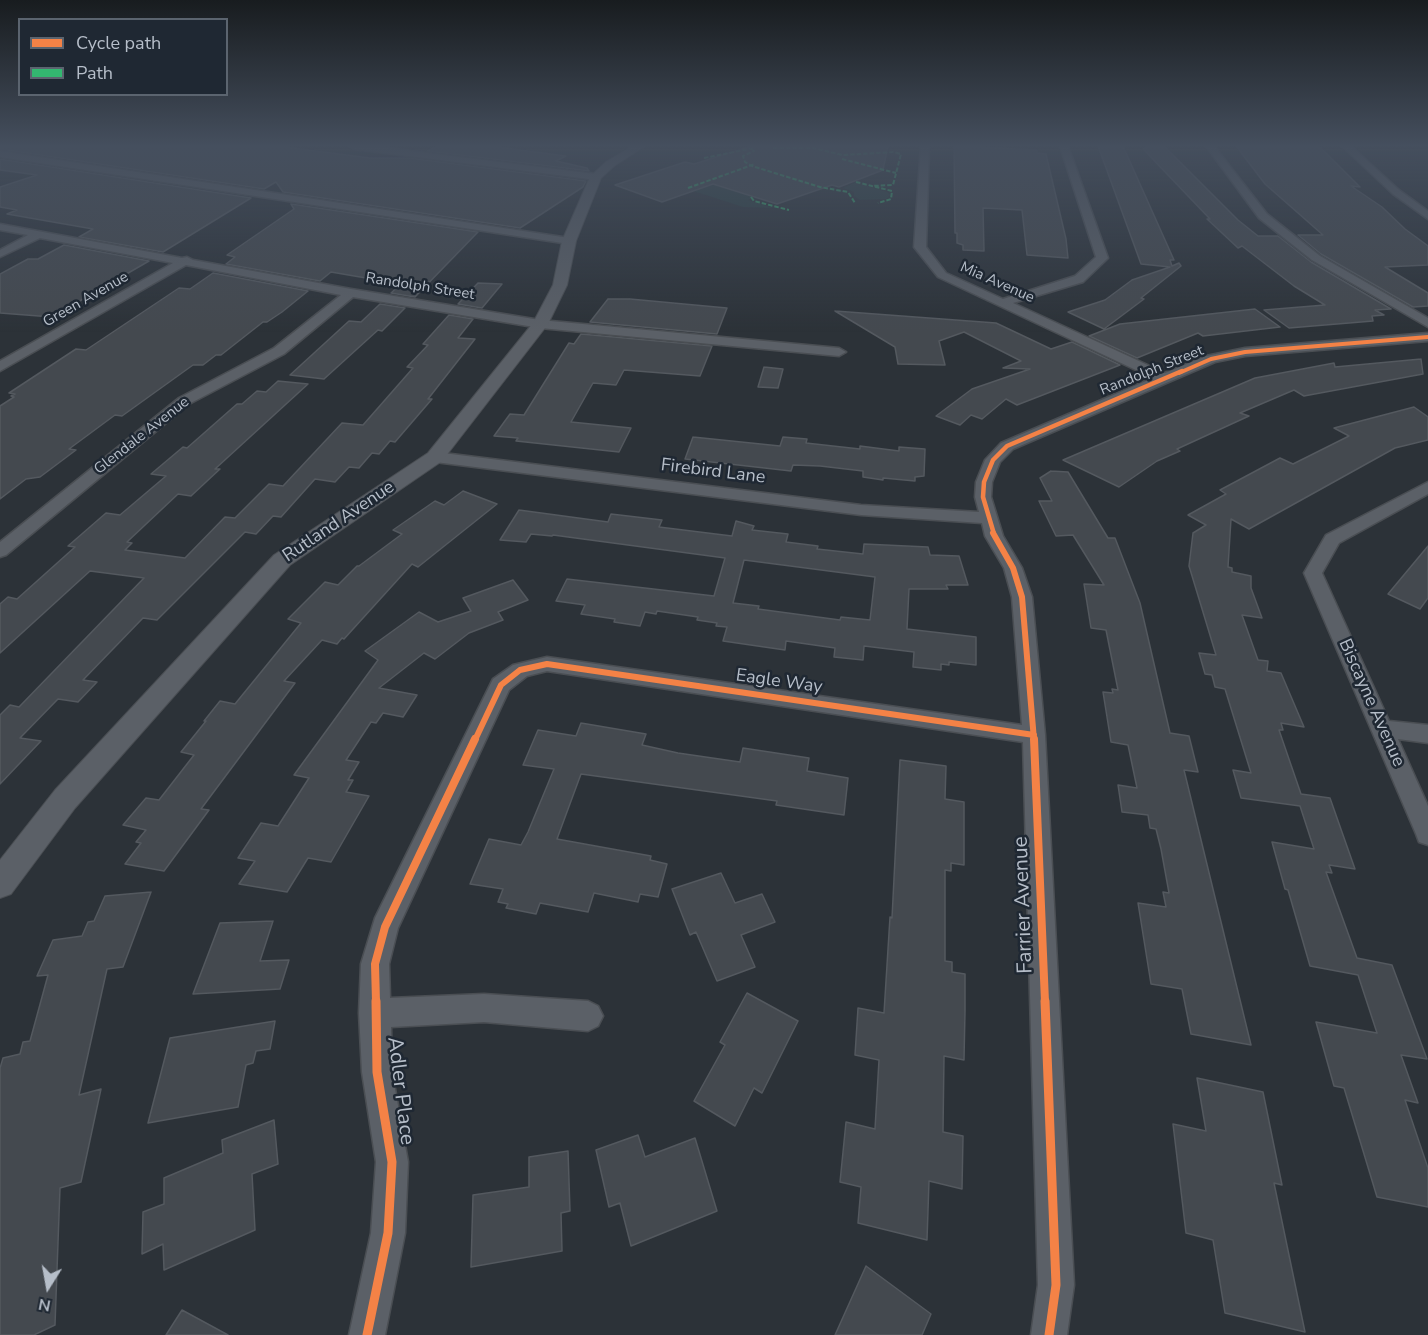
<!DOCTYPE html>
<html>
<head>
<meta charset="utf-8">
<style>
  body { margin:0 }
  #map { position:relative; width:1428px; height:1335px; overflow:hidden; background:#2c3238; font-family:"Nunito Sans",sans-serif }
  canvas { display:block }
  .legend { position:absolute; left:18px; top:18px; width:210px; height:78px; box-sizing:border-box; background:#1f2833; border:2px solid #5b646f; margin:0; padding:8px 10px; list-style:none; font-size:18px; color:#b6bec9 }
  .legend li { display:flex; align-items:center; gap:12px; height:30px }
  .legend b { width:30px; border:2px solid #5b646f }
  .north { position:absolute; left:18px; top:1257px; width:60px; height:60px; -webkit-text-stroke:4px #1f2833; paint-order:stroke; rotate:191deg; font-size:16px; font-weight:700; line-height:24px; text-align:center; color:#b6bec9 }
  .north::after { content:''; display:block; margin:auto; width:21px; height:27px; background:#b6bec9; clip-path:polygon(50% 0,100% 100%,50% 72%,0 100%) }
</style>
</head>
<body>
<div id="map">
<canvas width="1428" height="1335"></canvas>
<ul class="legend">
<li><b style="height:8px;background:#f48246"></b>Cycle path</li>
<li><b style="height:8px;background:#33b770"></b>Path</li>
</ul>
<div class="north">N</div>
</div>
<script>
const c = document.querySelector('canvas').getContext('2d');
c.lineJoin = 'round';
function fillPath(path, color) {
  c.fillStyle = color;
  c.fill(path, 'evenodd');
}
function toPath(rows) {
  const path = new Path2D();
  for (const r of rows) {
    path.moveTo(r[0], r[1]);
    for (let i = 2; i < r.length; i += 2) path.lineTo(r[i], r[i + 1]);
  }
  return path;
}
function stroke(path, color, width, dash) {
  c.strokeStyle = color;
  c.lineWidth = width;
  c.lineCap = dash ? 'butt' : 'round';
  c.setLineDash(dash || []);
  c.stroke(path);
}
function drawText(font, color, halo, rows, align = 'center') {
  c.font = font + ' "Nunito Sans",sans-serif';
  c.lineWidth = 5;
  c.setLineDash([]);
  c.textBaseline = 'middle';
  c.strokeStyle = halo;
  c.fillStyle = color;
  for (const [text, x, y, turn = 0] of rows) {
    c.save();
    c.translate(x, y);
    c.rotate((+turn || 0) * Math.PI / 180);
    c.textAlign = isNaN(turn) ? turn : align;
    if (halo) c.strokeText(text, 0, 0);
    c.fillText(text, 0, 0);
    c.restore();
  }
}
fillPath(toPath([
  [728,179,766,191,748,200,774,208,743,207,693,191],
  [856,182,887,192,891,195,886,199,860,200,854,196,854,192,843,188]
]), '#293e3f');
const building = toPath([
  [0,146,277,146,370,158,410,158,586,181,583,187,520,228,283,192,276,182,264,189,0,149,0,146],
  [438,146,490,146,566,156,556,161,587,168,589,171,427,151,438,146],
  [751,146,888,146,883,170,839,187,832,185,777,204,713,184,662,202,615,185,685,162,694,164,751,146],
  [954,146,1037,150,1037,153,1046,154,1066,239,1068,258,1027,255,1022,210,983,208,984,251,963,250,963,245,957,243,957,233,955,233,954,146],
  [1098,146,1123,146,1174,260,1170,260,1172,266,1179,263,1181,266,1141,298,1144,299,1104,329,1068,312,1105,300,1132,280,1170,267,1141,264,1098,146],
  [1147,146,1164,146,1238,220,1258,236,1278,236,1311,262,1391,309,1375,310,1384,315,1372,316,1373,321,1289,328,1264,310,1325,305,1294,286,1242,246,1238,248,1207,219,1210,219,1143,149,1147,146],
  [1236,146,1312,146,1321,148,1360,187,1351,186,1382,207,1405,229,1428,246,1428,265,1385,267,1428,293,1428,306,1413,307,1321,254,1298,235,1323,235,1265,184,1236,146],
  [0,159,251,198,163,252,79,237,93,229,7,214,17,210,0,207,0,187,37,175,0,170,0,159],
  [291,204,478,232,415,297,391,293,401,284,331,272,320,281,226,264,235,257,227,255,294,209,291,204],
  [64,245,149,261,52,317,0,313,0,274,28,259,38,259,64,245],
  [213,273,308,291,282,312,267,322,263,322,221,355,216,355,203,365,193,365,122,416,115,415,69,449,76,450,40,477,26,479,0,499,0,406,14,397,11,396,15,394,9,393,76,349,86,350,179,288,190,289,213,273],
  [478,283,502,284,482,308,458,304,478,283],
  [608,299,630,299,727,308,717,334,590,322,608,299],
  [380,304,405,308,382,331,378,330,324,379,290,375,349,321,361,322,380,304],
  [1255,309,1280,327,1203,336,1198,333,1137,358,1089,336,1120,324,1255,309],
  [835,311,996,323,1051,349,1072,342,1120,365,1017,405,1006,399,982,419,971,415,960,425,936,416,972,389,1030,369,1003,368,1021,361,964,332,939,341,945,365,898,364,895,347,835,311],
  [449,315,473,319,458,338,475,339,428,399,432,399,395,442,390,441,379,454,372,453,359,468,349,467,335,482,315,479,281,517,273,516,256,534,245,532,157,620,143,618,83,680,97,682,78,702,58,699,20,738,41,741,0,784,0,715,10,705,19,707,144,578,90,571,0,653,0,604,8,597,17,599,75,547,68,546,106,513,120,515,166,476,151,474,183,447,187,448,237,404,242,404,257,391,266,392,278,381,308,384,215,469,220,469,191,496,178,494,127,542,132,543,125,550,185,558,225,517,235,518,269,484,283,486,342,423,363,425,413,368,407,367,428,345,423,344,449,315],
  [581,334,712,346,700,376,624,370,616,385,593,383,571,422,631,428,619,452,516,441,518,438,494,436,510,414,524,415,569,343,574,344,581,334],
  [1421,359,1423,374,1304,396,1294,390,1240,413,1249,416,1177,449,1180,451,1157,461,1119,487,1063,460,1255,378,1334,363,1335,367,1421,359],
  [764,367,783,369,778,388,758,387,764,367],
  [1414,407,1428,417,1428,440,1395,448,1249,529,1231,519,1228,567,1232,568,1232,572,1251,576,1251,588,1262,618,1242,615,1258,660,1268,661,1267,671,1281,673,1304,727,1281,723,1283,730,1279,730,1301,794,1330,798,1355,869,1329,865,1332,873,1326,872,1357,958,1392,965,1427,1059,1401,1055,1418,1103,1405,1100,1428,1168,1428,1207,1377,1197,1344,1088,1334,1086,1316,1022,1377,1033,1358,975,1310,966,1288,890,1285,889,1272,842,1314,849,1300,806,1241,798,1233,770,1251,773,1225,689,1215,687,1212,675,1205,674,1199,653,1216,655,1189,566,1193,533,1206,525,1188,515,1226,494,1220,490,1280,458,1293,464,1349,436,1334,428,1414,407],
  [693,437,780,446,783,437,807,439,806,443,860,449,860,446,899,451,899,447,925,449,924,476,915,477,915,481,883,478,883,480,863,477,863,471,820,466,793,465,791,471,685,459,693,437],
  [1051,471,1068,472,1108,538,1115,538,1140,603,1170,733,1189,736,1198,772,1184,770,1251,1045,1191,1034,1182,989,1151,984,1138,903,1166,907,1163,892,1169,893,1161,849,1156,829,1150,828,1148,815,1122,812,1118,785,1137,788,1128,745,1111,742,1103,692,1113,693,1112,689,1118,690,1106,630,1091,628,1084,584,1104,585,1073,535,1056,536,1039,501,1052,501,1040,478,1051,471],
  [463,491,497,504,418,567,412,564,344,639,342,638,337,644,322,640,284,681,295,683,201,809,209,810,164,871,125,864,141,843,136,842,146,830,123,825,146,798,159,800,194,755,181,752,206,721,204,721,220,701,235,704,301,623,288,619,325,582,338,585,357,566,359,566,402,534,393,530,435,501,444,505,463,491],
  [519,510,608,522,611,514,662,520,659,527,732,536,736,521,754,526,752,530,788,534,786,542,818,546,817,549,863,554,864,544,928,547,930,555,959,556,968,585,946,585,948,589,909,589,907,629,976,637,976,665,949,662,949,665,941,664,941,670,913,667,914,652,864,646,863,660,834,657,835,648,786,641,785,650,723,641,727,627,716,626,717,623,697,620,698,617,657,611,656,614,645,612,640,626,614,622,615,619,581,614,585,605,556,601,567,579,714,596,725,558,553,535,552,536,531,534,526,542,500,540,519,510],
  [744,560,875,577,870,620,841,617,840,620,758,609,759,606,733,603,744,560],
  [1428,546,1428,598,1420,609,1388,594,1428,546],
  [513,580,528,600,498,612,503,620,469,633,435,659,424,653,379,688,417,695,403,717,383,713,376,723,371,722,346,760,359,762,348,780,353,780,346,792,369,796,331,862,308,858,287,892,239,884,255,861,238,858,261,823,278,826,309,778,294,775,378,660,365,651,419,612,438,622,471,611,463,598,513,580],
  [581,723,646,734,642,745,678,753,740,762,743,748,809,758,807,771,848,778,844,815,776,805,777,801,581,774,557,839,651,856,650,860,667,864,658,897,640,894,638,902,594,893,588,912,540,903,536,914,506,908,508,904,498,902,503,889,470,884,489,839,521,845,528,832,554,769,523,765,538,730,576,736,581,723],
  [900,760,946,766,945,799,964,802,964,865,951,863,951,871,945,870,945,961,952,962,952,972,965,974,965,1011,964,1060,944,1056,943,1132,963,1136,962,1189,929,1181,927,1240,858,1223,861,1187,840,1182,846,1122,875,1129,879,1060,855,1055,858,1008,884,1013,890,917,892,918,900,760],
  [721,873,735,903,762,894,775,922,741,935,755,967,717,981,696,932,690,935,672,889,721,873],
  [151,892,123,967,107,969,79,1095,101,1089,81,1182,60,1188,55,1325,34,1335,0,1335,0,1068,3,1058,20,1054,23,1042,30,1041,48,975,37,976,53,940,82,936,88,922,94,921,105,896,151,892],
  [273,921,260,961,289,960,280,989,193,994,220,923,273,921],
  [747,993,798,1021,762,1093,754,1088,735,1126,694,1101,725,1045,720,1042,747,993],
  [275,1021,270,1049,256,1051,253,1063,246,1065,238,1107,148,1123,170,1038,275,1021],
  [1197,1078,1263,1092,1282,1185,1274,1183,1305,1332,1225,1313,1213,1240,1186,1233,1173,1124,1206,1131,1197,1078],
  [274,1120,278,1164,252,1174,255,1230,164,1270,163,1244,142,1254,143,1212,164,1204,164,1178,223,1153,222,1140,274,1120],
  [638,1135,645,1157,695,1138,717,1211,631,1246,620,1203,609,1207,596,1150,638,1135],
  [568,1151,570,1211,561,1213,562,1251,471,1267,473,1195,529,1187,529,1157,568,1151],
  [866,1266,931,1314,922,1335,835,1335,866,1266],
  [182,1310,228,1335,166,1335,182,1310]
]);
fillPath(building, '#44494f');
stroke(building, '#54595f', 1.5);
const minor = toPath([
  [350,146,371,146,596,174,601,177,596,180,354,149,350,146],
  [921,146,929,146,926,247,946,273,1003,299,1075,276,1096,257,1060,146,1068,146,1108,258,1083,282,1013,303,1165,373,1206,356,1245,348,1428,333,1428,341,1245,356,1215,362,1013,449,1000,462,992,482,991,497,1003,536,1022,568,1032,597,1045,735,1074,1285,1067,1335,1031,1335,1038,1285,1023,742,547,671,527,676,509,690,398,928,389,964,390,998,484,994,588,1001,598,1006,603,1016,598,1026,588,1031,484,1022,391,1027,392,1072,408,1162,405,1233,385,1335,349,1335,371,1233,376,1162,362,1072,359,1013,361,964,375,918,493,679,513,665,547,657,1022,725,1012,597,1004,568,985,536,982,523,861,515,435,462,427,457,435,452,861,505,979,512,975,497,976,482,985,460,1001,443,1153,378,938,277,914,247,921,146],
  [1206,146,1214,146,1267,214,1320,256,1428,318,1428,327,1312,260,1259,218,1206,146],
  [1342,146,1351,146,1399,190,1428,211,1428,219,1393,194,1342,146],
  [0,151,569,238,574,241,569,244,0,157,0,151],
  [0,224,182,258,187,257,193,260,351,289,540,320,839,348,846,352,839,356,540,328,353,297,284,354,189,404,6,555,0,557,0,542,179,398,274,348,341,295,186,265,0,371,0,361,173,263,40,238,0,257,0,250,28,235,0,230,0,224],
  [1428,482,1428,494,1339,543,1322,573,1389,721,1428,725,1428,743,1398,739,1428,806,1428,845,1419,842,1416,834,1304,573,1326,535,1428,482]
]);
const tertiary = toPath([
  [633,146,645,146,614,166,601,178,576,241,567,285,548,324,442,461,290,565,75,808,11,894,0,898,0,860,55,790,274,555,428,453,533,323,553,285,562,241,590,177,606,162,633,146]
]);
stroke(minor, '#4a4e53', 3);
stroke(tertiary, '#4a4e53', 2);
fillPath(minor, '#5b6067');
fillPath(tertiary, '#5b6067');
stroke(toPath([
  [773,148,813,148,843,155,894,152,901,154,893,185,871,186],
  [752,149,754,151,743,156,745,162,752,166,820,187,848,192,855,203],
  [704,158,754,148],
  [842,159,896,173],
  [856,182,892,191,891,199,878,203],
  [688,188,755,164],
  [751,197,754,201,789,210]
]), '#33b770', 2, [4.5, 2]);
stroke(toPath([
  [1179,373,1211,359,1245,352,1428,337]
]), '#f48246', 4);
stroke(toPath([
  [994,534,983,497,984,482,993,460,1007,446,1182,371]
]), '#f48246', 4.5);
stroke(toPath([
  [993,533,1013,568,1022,597,1034,740],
  [475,740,501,685,520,670,547,664,1034,735]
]), '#f48246', 6);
stroke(toPath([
  [1034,739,1045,1002],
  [376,1002,375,964,385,927,475,739]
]), '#f48246', 8);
stroke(toPath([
  [1045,1001,1056,1285,1049,1335],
  [367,1335,388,1233,392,1162,377,1072,376,1001]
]), '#f48246', 9);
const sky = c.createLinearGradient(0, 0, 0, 332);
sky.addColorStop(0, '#181c1f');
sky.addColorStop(0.44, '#454f5e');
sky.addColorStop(1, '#454f5e00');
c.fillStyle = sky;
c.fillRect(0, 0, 1428, 332);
drawText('15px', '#b6bec9', '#1f2833', [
  ["Mia Avenue",997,283,24],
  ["Randolph Street",420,287,9],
  ["Green Avenue",86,300,-30],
  ["Randolph Street",1152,371,-22],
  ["Glendale Avenue",142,436,-38]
]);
drawText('18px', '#b6bec9', '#1f2833', [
  ["Firebird Lane",713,472,7],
  ["Rutland Avenue",339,522,-34],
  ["Eagle Way",779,682,8],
  ["Biscayne Avenue",1371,703,66]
]);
drawText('21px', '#b6bec9', '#1f2833', [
  ["Farrier Avenue",1024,905,-92],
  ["Adler Place",400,1091,83]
]);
</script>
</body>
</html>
